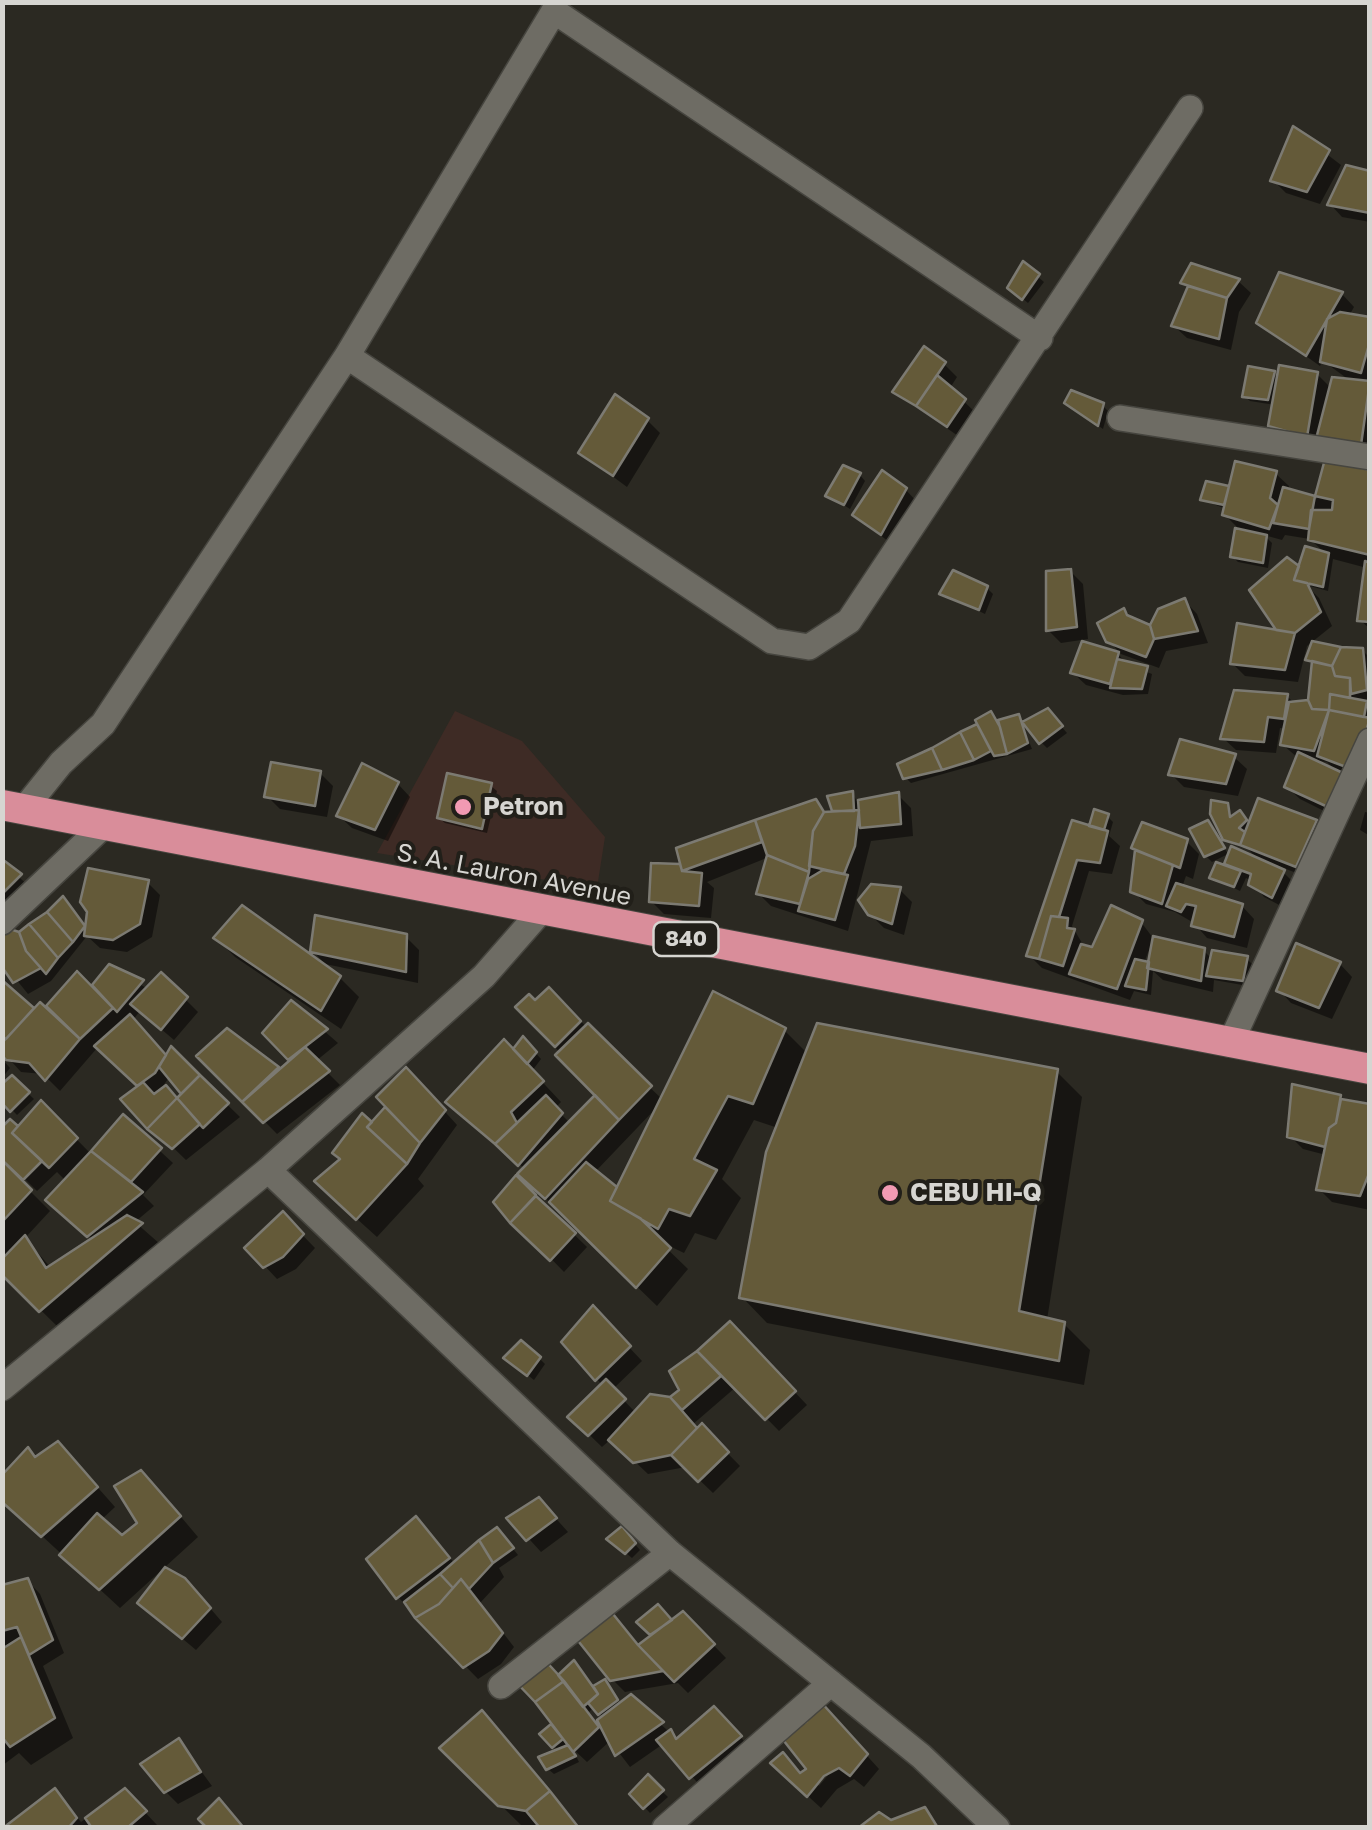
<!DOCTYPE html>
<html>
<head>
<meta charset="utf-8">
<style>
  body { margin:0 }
  #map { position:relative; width:1372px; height:1830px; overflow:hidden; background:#2b2922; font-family:"Golos Text",sans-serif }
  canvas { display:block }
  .frame { position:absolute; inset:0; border:5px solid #d6d5d1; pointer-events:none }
</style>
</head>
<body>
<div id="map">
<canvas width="1372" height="1830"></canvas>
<div class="frame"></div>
</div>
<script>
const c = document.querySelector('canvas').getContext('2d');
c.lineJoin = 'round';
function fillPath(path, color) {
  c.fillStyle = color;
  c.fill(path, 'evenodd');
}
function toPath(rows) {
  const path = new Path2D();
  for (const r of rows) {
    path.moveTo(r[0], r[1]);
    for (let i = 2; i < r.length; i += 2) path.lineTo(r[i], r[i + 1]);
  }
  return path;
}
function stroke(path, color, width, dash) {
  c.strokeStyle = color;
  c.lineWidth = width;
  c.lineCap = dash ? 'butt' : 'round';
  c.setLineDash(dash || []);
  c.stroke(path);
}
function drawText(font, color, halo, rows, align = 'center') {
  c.font = font + ' "Golos Text",sans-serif';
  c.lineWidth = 8;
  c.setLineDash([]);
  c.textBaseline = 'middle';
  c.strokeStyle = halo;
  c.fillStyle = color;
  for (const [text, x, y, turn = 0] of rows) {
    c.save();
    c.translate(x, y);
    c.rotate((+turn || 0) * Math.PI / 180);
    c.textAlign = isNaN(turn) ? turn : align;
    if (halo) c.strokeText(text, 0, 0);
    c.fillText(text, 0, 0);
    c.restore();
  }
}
fillPath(toPath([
  [455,711,522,741,605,837,597,888,377,853]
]), '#3e2b25');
fillPath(toPath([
  [1294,129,1341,165,1320,204,1286,193,1273,180],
  [1370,174,1370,222,1342,217,1330,204],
  [1024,265,1044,282,1028,303,1016,293],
  [1281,275,1342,294,1354,307,1349,316,1370,319,1370,462,1284,438,1271,425,1275,405,1250,401,1245,396,1273,373,1279,379,1317,374,1331,388,1352,382,1323,361,1320,366,1259,323],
  [1238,281,1251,293,1239,312,1231,350,1187,338,1174,326,1189,290,1183,283],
  [944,364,957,377,950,388,977,414,961,438,895,392],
  [1102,405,1108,411,1103,429,1073,408],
  [647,420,660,433,627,487,581,453],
  [1327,462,1370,472,1370,629,1360,620,1367,568,1333,559,1328,591,1306,585,1319,598,1332,626,1307,646,1298,682,1245,676,1232,663,1281,633,1300,570,1327,555,1310,539,1285,535,1282,540,1264,535,1272,543,1268,568,1238,562,1232,556,1237,527,1224,514,1226,509,1203,500,1208,484,1230,489,1276,474,1289,486,1288,491,1317,499],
  [860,475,865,481,850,509,828,495],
  [906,490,918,503,894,546,855,515],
  [1070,571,1083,584,1088,639,1061,643,1048,630],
  [987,588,993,594,985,614,942,593],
  [1185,601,1197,614,1208,643,1166,651,1159,668,1121,654,1108,640,1124,611,1151,628],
  [1362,650,1370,658,1370,774,1367,781,1336,769,1344,777,1326,812,1300,799,1287,787,1298,758,1283,745,1286,729,1280,728,1276,753,1236,750,1223,738,1287,696,1295,704,1310,702,1314,665,1308,659],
  [1312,760,1327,762,1337,772],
  [1118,654,1127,664,1152,674,1148,694,1123,695,1086,685,1073,673],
  [991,715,998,722,1019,717,1032,749,911,783,905,777,900,765,981,725],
  [1053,717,1067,733,1047,748,1041,742],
  [1234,757,1247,769,1238,796,1184,787,1171,774],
  [320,773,333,786,327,817,280,809,267,796],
  [398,784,410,797,388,841,352,828,339,816],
  [491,786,497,791,487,833,445,823,439,818],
  [852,793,858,803,898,795,911,808,913,836,871,841,848,931,771,906,759,894,769,857,707,882,714,888,711,918,664,914,651,901,653,866,683,867,679,850,816,802,828,814,835,814,830,798],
  [1227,805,1233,818,1246,819,1250,826,1315,822,1328,835,1309,878,1276,865,1296,885,1285,908,1264,897,1252,881,1246,878,1240,891,1212,877,1235,871,1227,863,1261,862,1249,850,1225,838],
  [1365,812,1370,813,1370,836,1360,830],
  [1108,817,1113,822,1109,836,1120,846,1112,874,1089,871,1072,926,1085,948,1094,949,1141,922,1153,938,1203,950,1213,960,1246,958,1252,964,1248,986,1214,980,1213,992,1163,980,1153,971,1151,995,1134,991,1130,1000,1042,968,1029,955,1074,823,1098,831],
  [1152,942,1154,942,1150,965,1144,963],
  [1213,829,1228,854,1212,862,1206,856],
  [1186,841,1199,854,1193,879,1186,876,1182,887,1242,906,1254,919,1247,948,1207,938,1194,923,1175,912,1146,904,1133,891,1138,852,1134,848],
  [2,862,39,895,5,930,19,935,69,905,87,930,147,882,160,895,152,937,127,952,100,948,87,936,51,981,28,994,2,962],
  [900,890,912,902,904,935,884,928,870,914],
  [406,937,419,950,418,983,325,964,313,951],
  [216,938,340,978,359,997,341,1029,235,957],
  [1340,964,1352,977,1332,1019,1291,1003,1279,990],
  [110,967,148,989,161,975,198,1012,174,1040,140,1011,133,1020,167,1058,171,1050,240,1117,186,1160,123,1099,140,1087,98,1047,60,1091,43,1074,21,1072,2,1051,8,1041,2,1036,2,983,34,1012,45,1010,77,975,92,988],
  [170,1076,185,1094,178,1101,163,1086],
  [549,991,663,1100,784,1030,807,1053,1057,1072,1082,1097,1047,1320,1064,1324,1090,1350,1084,1385,767,1323,742,1297,778,1128,754,1120,722,1179,741,1198,716,1240,695,1233,684,1253,659,1241,688,1269,657,1306,533,1186,525,1169,468,1121,524,1040,541,1059,532,1071,561,1102,555,1108,570,1123,598,1095,519,1007,535,1004],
  [659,1105,618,1191,595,1172],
  [292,1003,338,1043,316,1061,340,1085,277,1134,200,1056,227,1031,280,1072,292,1061,265,1033],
  [2,1059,10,1068,2,1078],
  [12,1078,34,1099,17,1115,2,1099],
  [419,1083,457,1125,418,1179,424,1186,377,1237,336,1200,343,1160,389,1108],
  [1294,1087,1370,1106,1370,1210,1332,1202,1319,1189,1326,1155,1303,1149,1290,1136],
  [41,1103,90,1153,123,1117,173,1163,143,1195,154,1206,135,1222,160,1244,60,1329,2,1272,7,1258,2,1256,2,1163,50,1211,25,1238,51,1268,93,1240,61,1212,66,1181,57,1172,37,1191,2,1156,10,1123,18,1129],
  [516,1178,587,1247,564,1272,496,1202],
  [283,1215,315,1248,296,1269,277,1279,248,1248],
  [593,1309,642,1361,613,1389,636,1413,682,1390,672,1372,730,1324,807,1405,779,1431,736,1387,692,1425,698,1431,702,1427,740,1466,713,1493,686,1467,648,1474,611,1439,602,1447,571,1417,603,1386,564,1342],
  [539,1358,545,1364,534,1380,512,1363],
  [77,1464,115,1507,101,1520,122,1538,140,1524,160,1492,198,1537,120,1608,2,1499],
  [551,1513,568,1532,541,1552,510,1518],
  [622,1529,640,1550,632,1558,615,1544],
  [428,1532,455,1564,503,1536,518,1555,499,1568,504,1577,480,1603,514,1647,501,1664,478,1679,398,1597],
  [28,1581,40,1594,64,1653,43,1666,73,1738,31,1765,19,1753,3,1765,2,1585],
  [198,1594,222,1622,196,1650,140,1603],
  [683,1614,726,1658,688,1693,678,1683,625,1692,612,1679,654,1636,640,1622,672,1623],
  [558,1678,593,1689,605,1683,621,1705,631,1697,679,1741,727,1722,752,1750,704,1790,663,1744,630,1767,610,1741,587,1762,572,1748,579,1762,554,1774,548,1769,559,1751,543,1734,554,1725],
  [594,1707,604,1718,606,1737,587,1714],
  [832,1717,879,1769,864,1787,854,1779,837,1789,821,1808,786,1776,801,1775,809,1769],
  [834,1768,819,1786,816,1782],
  [501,1733,568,1812,579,1828,521,1825,443,1748],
  [179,1741,212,1786,178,1804,165,1791],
  [648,1778,668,1797,650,1813,632,1794],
  [55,1791,81,1822,125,1791,157,1825,7,1828]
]), '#0007');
const building = toPath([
  [1293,126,1330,150,1307,192,1270,181,1293,126],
  [1346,165,1370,171,1370,213,1327,205,1346,165],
  [1023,261,1040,274,1022,300,1007,288,1023,261],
  [1191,263,1240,279,1227,298,1180,283,1191,263],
  [1279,272,1343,292,1306,356,1256,323,1279,272],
  [1188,286,1227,298,1219,339,1171,326,1188,286],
  [1340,312,1370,317,1370,341,1361,373,1320,362,1327,319,1340,312],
  [924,346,946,362,916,406,892,392,924,346],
  [1279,365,1318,372,1307,437,1268,426,1279,365],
  [1248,366,1275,371,1268,400,1242,397,1248,366],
  [937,375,966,399,947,427,916,406,937,375],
  [1332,377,1370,381,1360,452,1316,439,1332,377],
  [1071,390,1104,403,1098,426,1064,403,1071,390],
  [615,394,649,418,613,476,578,453,615,394],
  [1325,459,1370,470,1370,555,1308,540,1311,510,1332,510,1333,500,1315,496,1325,459],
  [1235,461,1277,471,1270,498,1278,505,1269,529,1222,515,1235,461],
  [843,465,861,473,844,505,825,496,843,465],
  [882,470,907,488,881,535,852,515,882,470],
  [1206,481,1229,486,1224,505,1200,500,1206,481],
  [1283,487,1315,496,1309,529,1273,523,1283,487],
  [1235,528,1267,535,1263,563,1230,557,1235,528],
  [1305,546,1329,553,1323,587,1294,580,1305,546],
  [1287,557,1299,566,1294,580,1307,583,1321,612,1295,633,1276,630,1249,590,1287,557],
  [1365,561,1370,563,1370,622,1357,621,1365,561],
  [1071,569,1077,627,1046,631,1046,571,1071,569],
  [953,570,988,586,979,610,939,594,953,570],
  [1185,598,1198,631,1154,639,1150,625,1158,609,1185,598],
  [1124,608,1127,615,1150,625,1154,639,1146,657,1106,642,1097,623,1124,608],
  [1237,623,1295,633,1285,670,1230,664,1237,623],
  [1082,641,1119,652,1110,684,1070,673,1082,641],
  [1312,641,1341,647,1332,666,1305,660,1312,641],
  [1341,647,1363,648,1367,690,1351,694,1350,678,1335,676,1332,666,1341,647],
  [1117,659,1148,666,1142,689,1110,688,1117,659],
  [1312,661,1332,666,1335,676,1350,678,1350,698,1330,694,1329,710,1312,709,1308,700,1312,661],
  [1234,690,1288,694,1284,719,1268,717,1264,742,1220,739,1234,690],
  [1330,694,1367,701,1364,717,1329,710,1330,694],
  [1308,700,1312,709,1329,710,1314,751,1280,745,1289,702,1308,700],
  [1048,708,1063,726,1039,744,1022,722,1048,708],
  [1329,710,1370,718,1354,770,1317,756,1329,710],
  [991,711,1000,727,1007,754,994,756,975,720,991,711],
  [1019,714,1028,743,1007,754,998,720,1019,714],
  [977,724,991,751,974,760,960,732,977,724],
  [960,732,974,760,942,770,932,748,960,732],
  [1180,739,1236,754,1226,784,1168,775,1180,739],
  [932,748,942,770,903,779,897,764,932,748],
  [1298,752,1343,773,1330,808,1284,787,1298,752],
  [271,762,321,771,315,806,264,797,271,762],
  [362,763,399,782,375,830,336,816,362,763],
  [447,773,492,783,482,829,437,818,447,773],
  [853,791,854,811,832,811,827,796,853,791],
  [899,792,901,824,860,828,858,800,899,792],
  [1258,798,1317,820,1296,867,1240,845,1258,798],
  [816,799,824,812,813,831,809,872,767,855,755,820,816,799],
  [1211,800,1228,803,1230,817,1240,810,1247,820,1239,828,1245,832,1240,845,1223,840,1210,814,1211,800],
  [1094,809,1109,814,1104,830,1089,826,1094,809],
  [859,810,855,846,844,874,809,866,813,831,824,812,859,810],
  [755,820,762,842,682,871,676,848,755,820],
  [1072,820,1108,831,1100,863,1077,860,1059,917,1051,916,1039,959,1026,956,1072,820],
  [1208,820,1225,848,1204,857,1189,829,1208,820],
  [1142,822,1188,839,1180,868,1131,848,1142,822],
  [1231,846,1285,870,1272,898,1248,885,1251,874,1224,864,1231,846],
  [1135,850,1173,865,1162,904,1130,892,1135,850],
  [767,855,809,872,800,904,756,894,767,855],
  [2,859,22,874,2,894,2,859],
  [1216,862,1241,871,1234,887,1209,878,1216,862],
  [651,863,680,864,682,871,702,873,699,906,649,902,651,863],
  [88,868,149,880,140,924,113,940,84,936,87,912,80,902,88,868],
  [823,870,848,875,835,920,798,911,808,879,823,870],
  [1176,883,1243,904,1234,937,1191,926,1196,906,1186,904,1181,912,1166,906,1176,883],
  [871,884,901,887,892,924,868,915,858,900,871,884],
  [63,896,85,926,73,942,47,912,63,896],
  [242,905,341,976,321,1011,213,938,242,905],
  [1111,905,1143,920,1117,989,1069,974,1081,944,1092,947,1111,905],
  [47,912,73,942,58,958,29,924,47,912],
  [315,915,407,934,406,972,310,952,315,915],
  [1051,916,1068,918,1067,928,1075,929,1063,966,1039,959,1051,916],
  [29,924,58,958,46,974,26,951,19,932,29,924],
  [4,927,19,932,26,951,41,968,13,983,2,967,4,927],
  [1153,936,1205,948,1201,981,1147,968,1153,936],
  [1296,943,1341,962,1319,1008,1276,991,1296,943],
  [1212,950,1248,956,1243,981,1206,976,1212,950],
  [1135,959,1149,962,1146,990,1125,986,1135,959],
  [109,964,144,980,117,1012,92,985,109,964],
  [77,971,113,1008,80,1039,46,1006,77,971],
  [161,972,188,997,161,1030,130,1004,161,972],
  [2,980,34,1008,6,1039,2,1036,2,980],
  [549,987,581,1021,555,1047,515,1007,529,994,535,1000,549,987],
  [713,991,786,1028,753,1104,728,1096,694,1159,717,1170,690,1216,669,1209,658,1229,610,1201,713,991],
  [291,1000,328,1029,288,1060,262,1033,291,1000],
  [40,1002,80,1039,45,1081,29,1063,6,1060,2,1055,2,1043,40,1002],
  [130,1014,166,1055,155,1073,137,1086,94,1046,130,1014],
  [588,1023,652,1086,619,1120,555,1055,588,1023],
  [817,1023,1058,1069,1019,1311,1065,1322,1059,1361,739,1298,766,1152,817,1023],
  [227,1028,279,1067,242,1102,196,1056,227,1028],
  [523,1036,537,1052,527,1064,513,1049,523,1036],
  [504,1039,544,1081,511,1112,517,1123,495,1144,445,1102,504,1039],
  [171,1046,200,1075,181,1094,159,1067,171,1046],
  [305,1047,330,1071,263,1123,242,1102,305,1047],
  [406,1067,446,1110,420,1143,376,1097,406,1067],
  [12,1075,30,1092,10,1112,2,1103,2,1084,12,1075],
  [200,1075,229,1103,203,1128,177,1098,200,1075],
  [143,1082,154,1094,166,1085,177,1098,147,1129,120,1099,143,1082],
  [1292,1084,1341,1095,1336,1123,1329,1128,1325,1147,1287,1137,1292,1084],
  [546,1095,563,1113,518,1166,495,1144,546,1095],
  [595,1095,619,1120,545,1199,517,1174,595,1095],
  [177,1098,200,1124,172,1149,147,1129,177,1098],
  [1341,1099,1370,1104,1370,1171,1360,1196,1316,1190,1329,1128,1336,1123,1341,1099],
  [41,1100,78,1138,49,1168,12,1133,41,1100],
  [385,1107,420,1143,407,1164,367,1127,385,1107],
  [362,1113,372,1122,367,1127,407,1164,356,1220,314,1181,340,1159,332,1153,362,1113],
  [123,1114,162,1148,131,1182,91,1151,123,1114],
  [10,1119,18,1126,12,1133,42,1161,23,1180,2,1160,2,1127,10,1119],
  [91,1151,143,1192,87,1237,45,1200,91,1151],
  [2,1160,32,1190,2,1222,2,1160],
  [586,1162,617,1187,610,1201,640,1218,671,1248,636,1288,549,1202,586,1162],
  [516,1175,536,1195,510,1223,493,1202,516,1175],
  [536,1196,576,1233,550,1261,510,1223,536,1196],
  [283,1211,304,1234,283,1257,263,1268,244,1248,283,1211],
  [127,1215,143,1223,39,1312,2,1275,2,1259,25,1235,46,1268,127,1215],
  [593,1305,631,1346,595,1381,561,1342,593,1305],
  [730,1321,796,1391,765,1420,697,1351,730,1321],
  [521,1340,541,1357,527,1376,503,1358,521,1340],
  [697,1351,721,1376,682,1410,670,1397,679,1390,669,1371,697,1351],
  [606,1379,626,1399,588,1436,567,1417,606,1379],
  [650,1394,670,1397,697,1428,671,1455,633,1463,608,1440,650,1394],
  [702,1423,729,1452,698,1482,671,1455,702,1423],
  [58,1441,98,1487,41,1537,2,1502,2,1475,28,1447,35,1457,58,1441],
  [141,1470,181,1516,99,1590,59,1555,97,1513,122,1535,137,1523,114,1486,141,1470],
  [539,1497,557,1518,526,1541,506,1518,539,1497],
  [416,1516,450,1558,396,1599,366,1559,416,1516],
  [622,1526,636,1543,625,1554,606,1539,622,1526],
  [497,1527,514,1548,493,1563,479,1540,497,1527],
  [479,1540,493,1563,469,1589,461,1579,453,1588,440,1574,479,1540],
  [165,1567,185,1578,211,1608,182,1639,137,1603,165,1567],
  [440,1574,453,1588,439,1604,415,1618,404,1602,440,1574],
  [28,1578,53,1640,29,1655,17,1627,2,1631,2,1585,28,1578],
  [461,1579,503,1633,489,1651,463,1668,415,1618,439,1604,461,1579],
  [658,1604,672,1620,650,1635,636,1622,658,1604],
  [609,1609,638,1645,663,1671,610,1681,575,1637,609,1609],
  [683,1611,715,1644,674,1682,638,1645,683,1611],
  [21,1637,55,1718,10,1747,2,1737,2,1649,21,1637],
  [542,1657,564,1681,535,1702,514,1680,542,1657],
  [574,1660,598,1694,583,1707,558,1675,574,1660],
  [605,1679,618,1700,598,1715,588,1703,598,1694,593,1686,605,1679],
  [564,1681,599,1727,573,1752,535,1702,564,1681],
  [631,1694,664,1722,615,1756,597,1720,631,1694],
  [820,1701,868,1754,850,1776,839,1768,824,1776,807,1797,770,1763,783,1752,800,1773,806,1769,780,1736,806,1722,820,1701],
  [714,1706,742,1736,689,1779,656,1740,671,1729,676,1739,714,1706],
  [482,1710,550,1791,526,1811,498,1806,439,1748,482,1710],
  [551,1724,563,1739,552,1748,539,1734,551,1724],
  [179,1738,201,1772,164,1793,140,1764,179,1738],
  [568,1745,576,1756,546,1770,538,1757,568,1745],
  [648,1774,664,1790,643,1809,629,1794,648,1774],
  [55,1788,77,1818,68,1828,3,1828,55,1788],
  [125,1788,147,1811,127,1828,92,1828,85,1818,125,1788],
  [550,1791,579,1828,540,1828,526,1811,550,1791],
  [219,1798,244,1828,207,1828,198,1819,219,1798],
  [925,1807,938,1828,858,1828,879,1812,891,1820,925,1807]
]);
fillPath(building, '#645a39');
stroke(building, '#7c7a72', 2.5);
const street = toPath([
  [347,356,772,641,809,647,849,621,1190,108],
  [1120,418,1370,457],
  [24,809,61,763,103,724,347,356,554,11,1040,338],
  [2,922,102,827],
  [1230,1044,1370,741],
  [268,1170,670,1553,921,1756,997,1828],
  [2,1388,268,1170,484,976,541,911],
  [501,1686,670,1553],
  [665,1828,831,1683]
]);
const highway = toPath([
  [2,805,1370,1069]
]);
stroke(street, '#46453f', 28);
stroke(highway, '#46453f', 32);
stroke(street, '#6e6c64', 25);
stroke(highway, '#d98d9a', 30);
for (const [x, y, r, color] of [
  [463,807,10,"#f19ab3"],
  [890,1193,10,"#f19ab3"]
]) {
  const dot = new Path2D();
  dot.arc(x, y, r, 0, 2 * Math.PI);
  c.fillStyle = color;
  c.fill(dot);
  stroke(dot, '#211f19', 4);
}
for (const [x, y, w] of [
  [686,939,65]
]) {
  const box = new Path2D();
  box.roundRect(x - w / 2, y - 17, w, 34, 8);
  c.fillStyle = '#211f19';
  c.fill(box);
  stroke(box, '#d6d5d1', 2.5);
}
drawText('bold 22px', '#d6d5d1', null, [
  ["840",686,939]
]);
drawText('bold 25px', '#d6d5d1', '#211f19', [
  ["Petron",483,807],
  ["CEBU HI-Q",910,1193]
], 'left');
drawText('25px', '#d6d5d1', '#211f19', [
  ["S. A. Lauron Avenue",514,875,11]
]);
</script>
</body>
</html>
